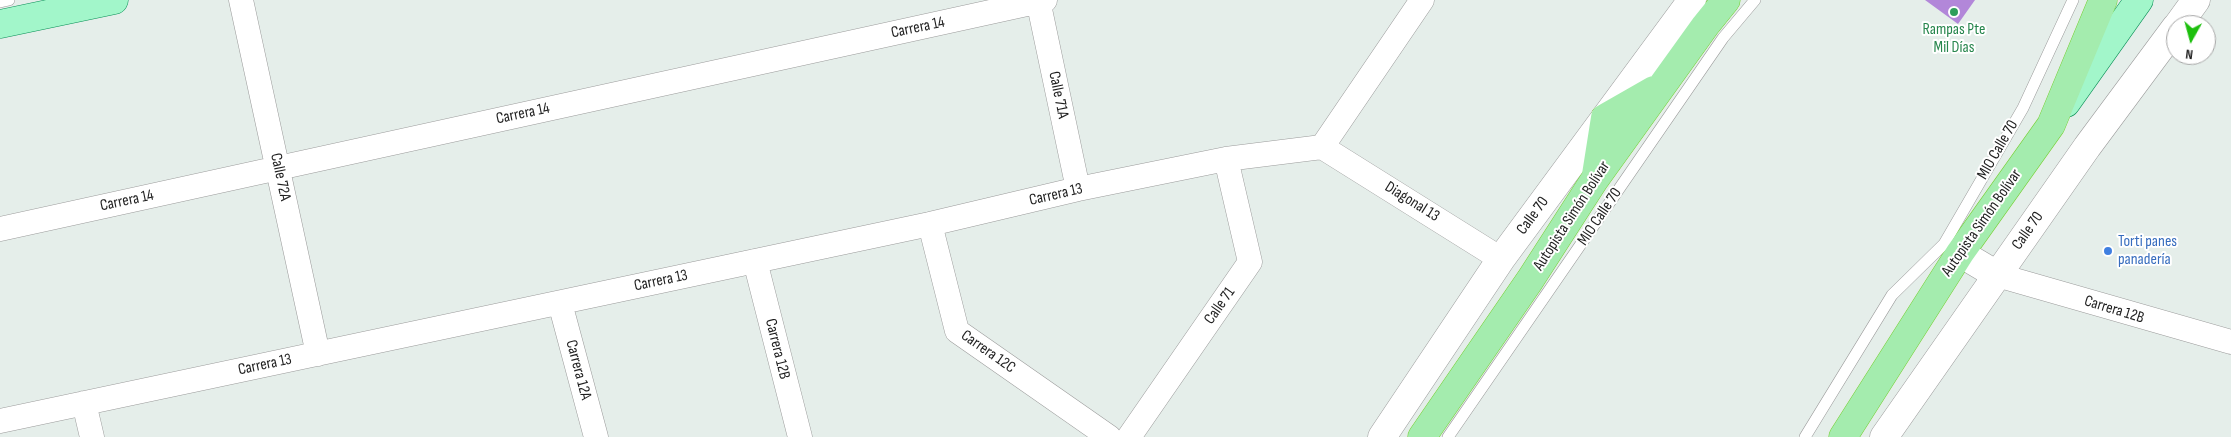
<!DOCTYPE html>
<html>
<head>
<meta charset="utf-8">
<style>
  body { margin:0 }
  #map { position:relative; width:2231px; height:437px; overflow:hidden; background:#e5eeea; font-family:"Sofia Sans Condensed",sans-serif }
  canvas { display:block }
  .north { position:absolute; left:2166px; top:15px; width:50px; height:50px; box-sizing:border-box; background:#fff; border:1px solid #a5a5a5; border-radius:50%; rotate:187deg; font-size:14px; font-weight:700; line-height:20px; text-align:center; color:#1e1e1e }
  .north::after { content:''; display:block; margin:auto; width:18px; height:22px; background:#1dbf0d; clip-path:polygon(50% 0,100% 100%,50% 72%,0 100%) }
</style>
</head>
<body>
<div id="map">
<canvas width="2231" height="437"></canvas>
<div class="north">N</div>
</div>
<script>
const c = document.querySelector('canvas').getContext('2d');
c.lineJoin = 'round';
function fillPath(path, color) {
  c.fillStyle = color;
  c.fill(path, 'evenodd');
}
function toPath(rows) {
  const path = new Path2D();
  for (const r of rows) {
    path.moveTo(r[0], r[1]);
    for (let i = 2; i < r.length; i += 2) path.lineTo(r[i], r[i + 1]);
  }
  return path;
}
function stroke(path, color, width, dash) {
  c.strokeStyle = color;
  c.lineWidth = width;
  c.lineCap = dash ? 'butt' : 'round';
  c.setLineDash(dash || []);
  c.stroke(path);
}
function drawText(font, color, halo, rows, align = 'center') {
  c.font = font + ' "Sofia Sans Condensed",sans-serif';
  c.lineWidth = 4;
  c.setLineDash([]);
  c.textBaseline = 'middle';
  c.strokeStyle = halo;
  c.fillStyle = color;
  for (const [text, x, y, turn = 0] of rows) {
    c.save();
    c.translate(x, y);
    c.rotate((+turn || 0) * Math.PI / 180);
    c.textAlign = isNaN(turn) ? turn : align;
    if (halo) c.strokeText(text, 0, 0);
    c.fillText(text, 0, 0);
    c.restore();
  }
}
fillPath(toPath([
  [1925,0,1975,0,1958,24]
]), '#b287d9');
const service = toPath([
  [0,2,9,0],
  [1448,437,1723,38,1755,0],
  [1805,437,1892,295,1944,244,2023,108,2073,0]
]);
const minor = toPath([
  [241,0,318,354],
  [1038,0,1078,189],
  [1322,147,1501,259],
  [1322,147,1422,0],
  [930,224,957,331,1109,437],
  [0,229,1045,0],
  [755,261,800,437],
  [1997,275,2231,342],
  [560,303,596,437],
  [84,403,92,437],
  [0,421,930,224,1078,189,1226,159,1322,147],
  [1129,437,1250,262,1226,159]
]);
const tertiary = toPath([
  [2178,25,2196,0],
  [1960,253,1997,275],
  [1382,437,1501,259,1692,0],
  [1884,437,2087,147,2176,27]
]);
const primary = toPath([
  [0,24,114,0],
  [2066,103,2139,0]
]);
const trunk = toPath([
  [1596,175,1605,118,1654,90],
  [1422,437,1530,280,1595,179,1705,26,1726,0],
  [1843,437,1960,253,2051,125,2103,0]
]);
stroke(service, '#9b9b9b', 12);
stroke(minor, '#9b9b9b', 25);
stroke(tertiary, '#9b9b9b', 29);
stroke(primary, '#098f56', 29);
stroke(trunk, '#75cf2f', 29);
stroke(service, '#fff', 11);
stroke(minor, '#fff', 24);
stroke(tertiary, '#fff', 28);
stroke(primary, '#a2f6ca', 28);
stroke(trunk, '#a4ecae', 28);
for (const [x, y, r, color] of [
  [1954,12,5,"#2e9e5b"],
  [2108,251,5,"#3f7fe0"]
]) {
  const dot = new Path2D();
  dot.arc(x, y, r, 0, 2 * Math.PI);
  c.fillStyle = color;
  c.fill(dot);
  stroke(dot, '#fff', 2);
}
drawText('16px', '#1e1e1e', '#fff', [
  ["Carrera 14",918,28,-12],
  ["Calle 71A",1058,95,78],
  ["Carrera 14",523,114,-12],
  ["MIO Calle 70",1998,150,-60],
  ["Calle 72A",280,177,78],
  ["Carrera 13",1056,195,-13],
  ["Carrera 14",127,201,-12],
  ["Diagonal 13",1412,202,32],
  ["Calle 70",1533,216,-54],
  ["Autopista Simón Bolívar",1572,216,-57],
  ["MIO Calle 70",1600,217,-56],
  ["Autopista Simón Bolívar",1982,223,-55],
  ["Calle 70",2028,231,-55],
  ["Carrera 13",661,281,-12],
  ["Calle 71",1220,306,-55],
  ["Carrera 12B",2114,310,17],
  ["Carrera 12B",777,349,76],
  ["Carrera 12C",988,352,35],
  ["Carrera 13",265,365,-12],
  ["Carrera 12A",578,370,75]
]);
drawText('16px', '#27864d', '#fff', [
  ["Rampas Pte",1954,30],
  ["Mil Días",1954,48]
]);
drawText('16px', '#366cbe', '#fff', [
  ["Torti panes",2118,242],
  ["panadería",2118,260]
], 'left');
</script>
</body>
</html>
